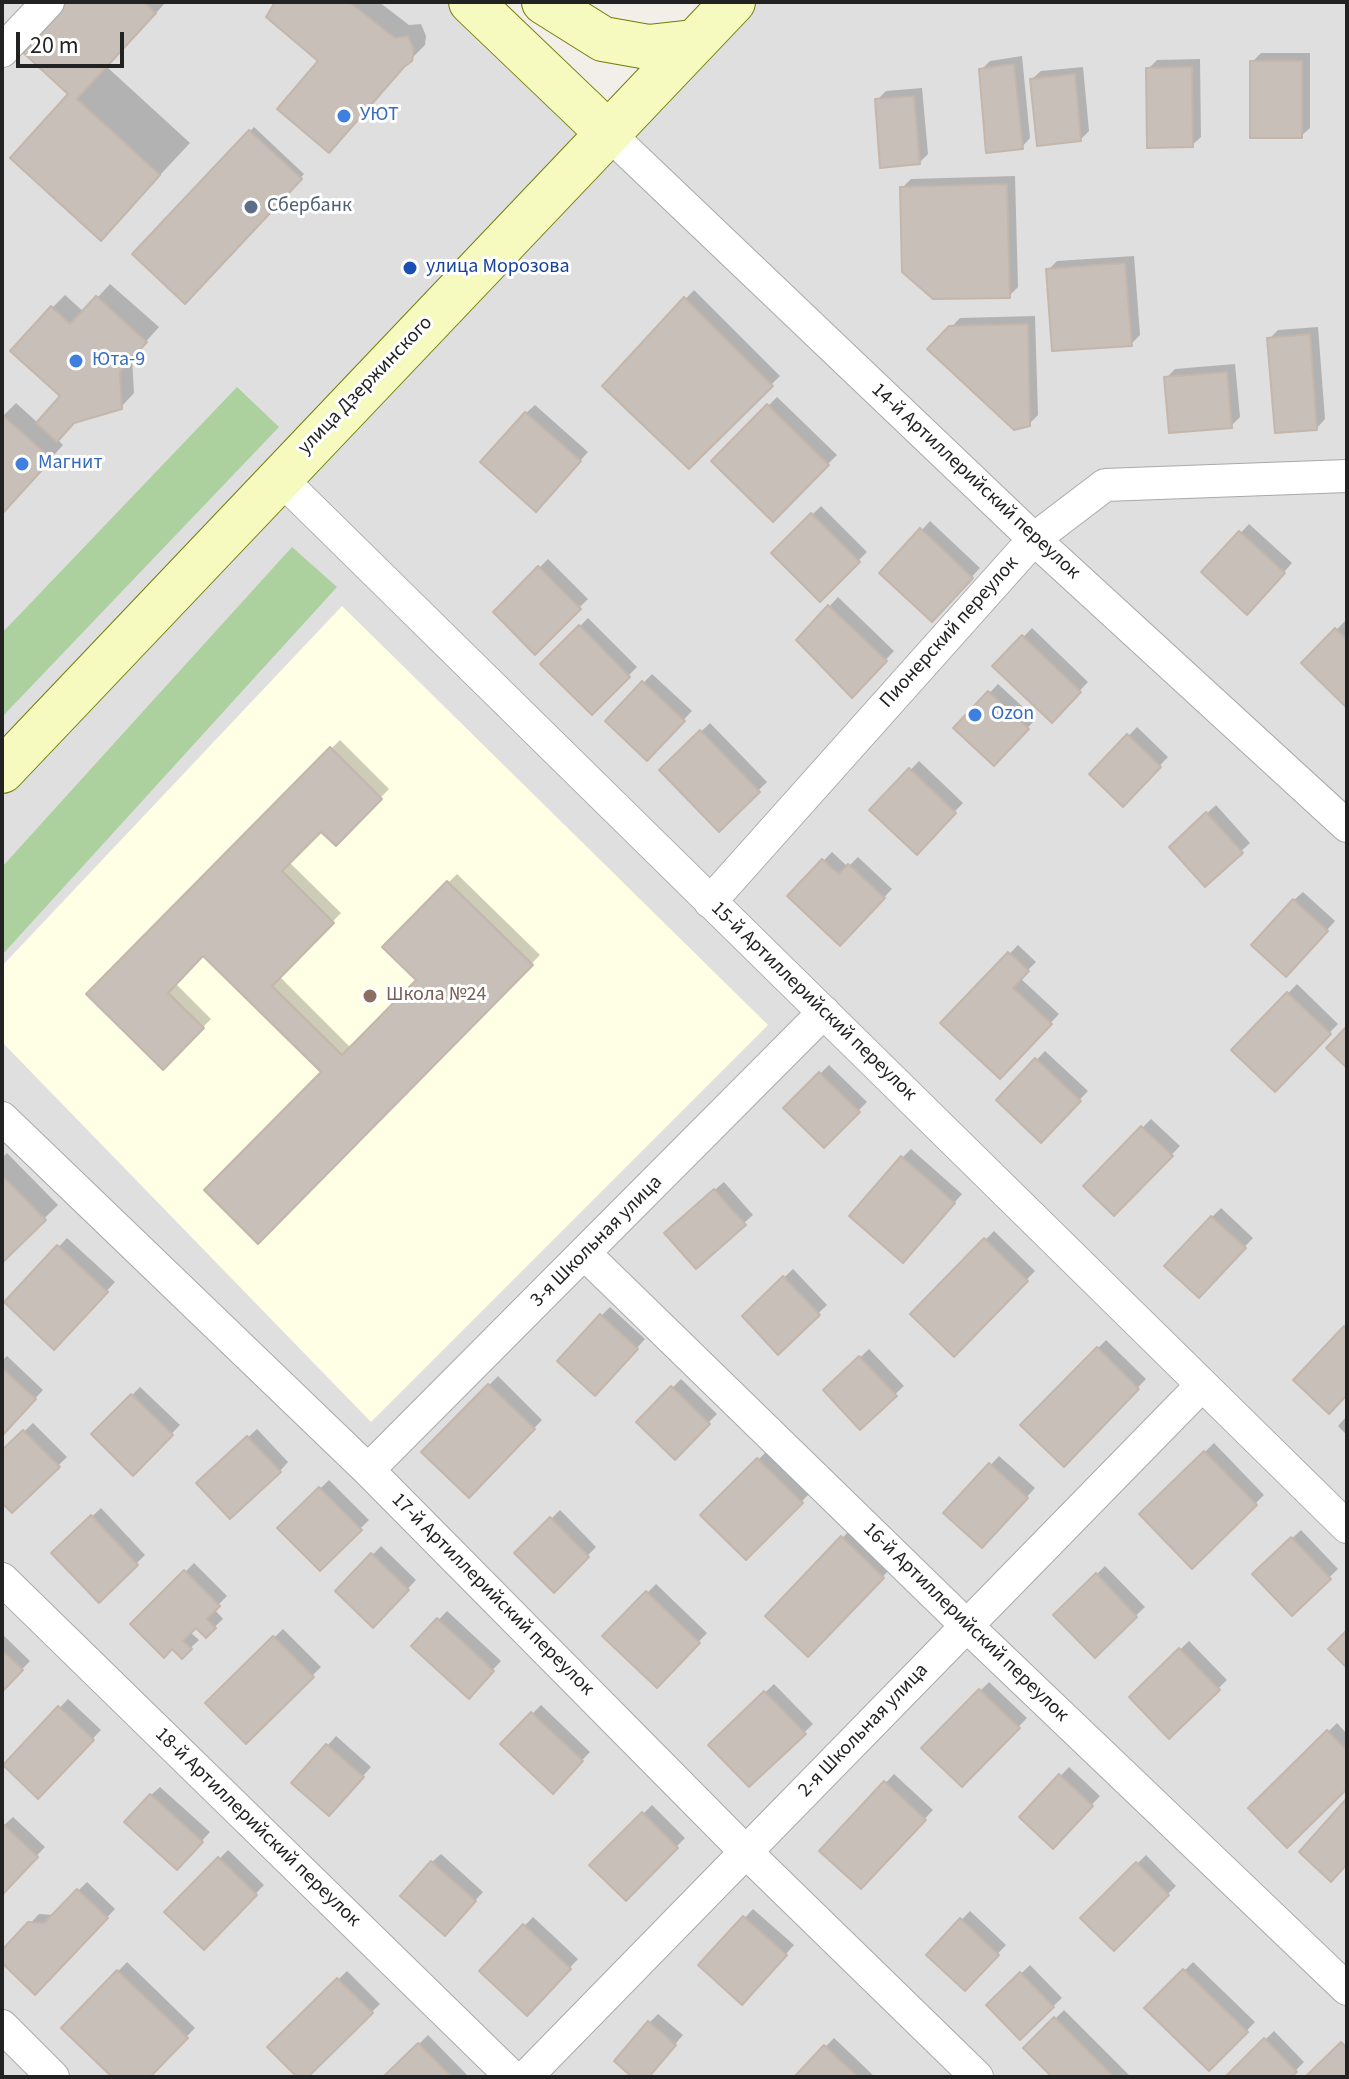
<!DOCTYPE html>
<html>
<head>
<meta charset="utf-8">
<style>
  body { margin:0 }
  #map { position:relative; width:1349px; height:2079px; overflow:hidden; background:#f2efe9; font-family:"Source Sans 3",sans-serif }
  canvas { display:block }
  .frame { position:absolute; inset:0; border:4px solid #222; pointer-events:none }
  .scale { position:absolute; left:16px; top:32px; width:108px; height:36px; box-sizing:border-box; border:4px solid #222; border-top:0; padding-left:10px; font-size:24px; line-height:28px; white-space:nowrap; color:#222; -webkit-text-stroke:6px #fff; paint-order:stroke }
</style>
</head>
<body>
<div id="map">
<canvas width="1349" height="2079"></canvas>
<div class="frame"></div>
<div class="scale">20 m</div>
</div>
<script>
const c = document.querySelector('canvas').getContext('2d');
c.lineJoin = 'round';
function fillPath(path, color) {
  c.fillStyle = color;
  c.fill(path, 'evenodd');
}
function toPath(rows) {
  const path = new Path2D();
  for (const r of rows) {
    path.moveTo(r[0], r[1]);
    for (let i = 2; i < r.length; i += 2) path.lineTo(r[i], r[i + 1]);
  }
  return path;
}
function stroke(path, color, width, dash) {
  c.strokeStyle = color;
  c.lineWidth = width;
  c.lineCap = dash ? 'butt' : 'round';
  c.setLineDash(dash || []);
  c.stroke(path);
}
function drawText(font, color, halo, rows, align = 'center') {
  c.font = font + ' "Source Sans 3",sans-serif';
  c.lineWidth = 6;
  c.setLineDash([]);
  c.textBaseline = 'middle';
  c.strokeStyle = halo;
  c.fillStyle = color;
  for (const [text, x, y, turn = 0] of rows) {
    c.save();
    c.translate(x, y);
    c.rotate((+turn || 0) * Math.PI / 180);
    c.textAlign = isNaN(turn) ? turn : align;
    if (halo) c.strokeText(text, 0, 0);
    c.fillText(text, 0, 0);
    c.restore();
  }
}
fillPath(toPath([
  [2,2,471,2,608,132,733,2,1347,2,1347,2077,2,2077]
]), '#e0dfdf');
fillPath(toPath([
  [342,606,768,1025,371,1422,2,1042,2,966]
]), '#ffffe5');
fillPath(toPath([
  [237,387,279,427,2,717,2,633],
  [292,547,337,587,2,955,2,867]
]), '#add19e');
fillPath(toPath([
  [60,2,166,2,107,67,190,143,101,238,71,94],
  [277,2,379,2,409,25,421,24,426,36,425,45,411,59,321,61],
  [1261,53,1310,53,1310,128,1301,136,1252,62],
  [1022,56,1030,138,1022,147,981,70,990,61],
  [1200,59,1201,137,1192,145,1148,69,1157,60],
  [1083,67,1089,131,1080,140,1032,79,1041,71],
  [922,88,928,154,919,163,877,100,886,91],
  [254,127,304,174,185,301,135,254],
  [1015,176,1018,287,1009,296,902,188,911,179],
  [1134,256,1140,335,1131,344,1048,270,1057,261],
  [110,284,159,327,132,357,134,393,121,407,75,420,57,439,63,445,2,513,2,417,16,403,38,423,63,396,52,308,65,295,84,312],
  [694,290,780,376,689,466,604,386],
  [1035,316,1038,415,1029,424,930,349,960,318],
  [1318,327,1325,419,1317,428,1269,339,1278,330],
  [1235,364,1240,417,1231,426,1166,378,1175,369],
  [777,397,837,455,773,519,714,461],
  [535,405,588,452,544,501,526,413],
  [821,506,867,552,820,599,774,553],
  [930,521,980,568,932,619,922,530],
  [1249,524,1292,563,1256,604,1204,572],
  [548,559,588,599,535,652,496,612],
  [838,597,894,651,852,695,799,640],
  [588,618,637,667,592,712,543,664],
  [1345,621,1347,623,1347,706,1304,663],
  [1032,628,1088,682,1052,720,995,666],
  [652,674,692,711,647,758,608,720],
  [998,684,1036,719,994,763,956,728],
  [710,723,767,782,719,829,662,770],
  [1137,727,1168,757,1123,804,1092,774],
  [340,740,389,789,336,843,321,829,289,862,341,913,279,976,351,1048,418,980,384,947,457,874,540,955,258,1241,324,1072,204,954,175,983,211,1019,163,1067,89,994],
  [919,761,963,803,916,852,872,810],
  [1216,805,1250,843,1206,884,1180,838],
  [832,852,848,867,858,857,892,889,840,943,790,895],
  [1303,892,1335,921,1295,966,1294,900],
  [1018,945,1036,962,1020,978,1059,1014,1000,1077,943,1023],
  [1297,984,1338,1024,1275,1089,1234,1050],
  [1045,1051,1088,1091,1041,1140,999,1100],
  [829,1065,867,1102,824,1145,786,1108],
  [1151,1119,1180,1146,1114,1214,1086,1186],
  [911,1149,962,1194,911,1252,902,1158],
  [7,1153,58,1205,2,1260,2,1158],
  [724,1182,753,1215,744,1223,675,1224],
  [1221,1208,1253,1238,1199,1295,1212,1217],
  [994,1231,1035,1271,954,1354,913,1314],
  [67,1238,115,1282,54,1347,7,1302],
  [793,1269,827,1305,778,1352,744,1316],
  [610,1307,645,1339,604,1384,601,1316],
  [1106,1340,1146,1379,1064,1464,1023,1425],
  [869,1349,904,1386,860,1427,826,1390],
  [7,1356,43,1390,2,1434,2,1361],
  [498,1376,542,1420,469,1495,424,1452],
  [681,1379,717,1414,675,1457,639,1422],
  [140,1387,180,1425,133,1473,94,1434],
  [1346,1417,1347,1417,1347,1435,1338,1426],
  [33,1423,67,1457,12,1510,2,1500,2,1453],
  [257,1429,288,1462,280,1471,208,1475],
  [1214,1443,1264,1495,1192,1566,1142,1514],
  [767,1451,810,1493,746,1558,703,1515],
  [999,1456,1035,1488,990,1537,946,1513],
  [329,1480,369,1520,320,1568,280,1528],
  [101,1508,145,1555,99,1600,54,1553],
  [560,1510,596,1547,554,1590,517,1553],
  [851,1529,891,1568,808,1654,768,1616],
  [1301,1530,1338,1569,1292,1613,1255,1574],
  [381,1546,416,1580,373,1625,338,1591],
  [194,1563,227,1596,214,1609,223,1619,206,1635,196,1626,190,1632,199,1640,182,1656,172,1647,133,1624],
  [1105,1566,1145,1607,1095,1655,1056,1615],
  [656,1584,707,1633,657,1685,605,1636],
  [447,1611,501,1661,468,1696,414,1646],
  [283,1629,321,1667,246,1741,208,1703],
  [2,1634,30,1661,2,1690],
  [1189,1641,1227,1680,1169,1736,1131,1697],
  [989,1682,1027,1718,962,1784,924,1748],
  [774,1684,813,1724,750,1785,711,1745],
  [68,1699,101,1730,38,1796,6,1765],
  [541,1705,590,1752,553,1791,503,1744],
  [1337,1723,1347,1734,1347,1786,1251,1808],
  [336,1736,371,1767,337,1805,294,1783],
  [1069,1767,1100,1796,1053,1846,1022,1817],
  [894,1774,933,1810,861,1887,822,1851],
  [160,1787,210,1832,185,1859,151,1795],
  [652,1805,685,1838,626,1898,592,1865],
  [13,1817,45,1847,2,1892,2,1827],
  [228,1850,264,1885,204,1947,167,1912],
  [441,1854,483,1892,453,1925,432,1862],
  [1146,1855,1176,1886,1114,1948,1083,1918],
  [87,1882,115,1909,35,1992,2,1961,2,1953,39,1914,54,1915],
  [753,1909,794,1945,751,1993,701,1965],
  [970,1911,1006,1945,965,1988,929,1955],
  [533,1917,578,1959,527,2013,482,1970],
  [127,1962,195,2028,147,2077,115,2077,64,2028],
  [1193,1962,1255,2022,1209,2069,1147,2008],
  [1030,1965,1062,1998,1020,2037,989,2005],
  [347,1971,380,2004,305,2077,300,2077,270,2047],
  [1064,2010,1131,2077,1055,2077,1026,2048],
  [658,2014,683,2035,647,2077,635,2077,649,2023],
  [1274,2031,1304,2062,1289,2077,1228,2077],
  [428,2035,468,2076,466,2077,386,2077],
  [834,2038,875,2077,796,2077]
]), '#0003');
const building = toPath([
  [58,2,144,2,156,13,77,99,160,175,101,241,10,158,68,94,17,47,58,2],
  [275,2,349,2,395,38,408,36,414,50,412,61,404,67,329,153,277,109,318,61,266,17,275,2],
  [1250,61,1302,61,1302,138,1250,138,1250,61],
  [1014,64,1023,149,986,153,979,69,1014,64],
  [1192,67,1193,147,1147,148,1146,68,1192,67],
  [1075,74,1081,141,1037,146,1030,79,1075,74],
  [914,96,920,164,880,168,875,99,914,96],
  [249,130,302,179,185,304,132,254,249,130],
  [1007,184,1010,298,933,299,902,272,900,187,1007,184],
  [1125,263,1132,346,1052,351,1046,269,1125,263],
  [96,296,147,342,120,372,122,409,74,423,57,442,36,423,60,396,10,351,51,306,70,324,96,296],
  [684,297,773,386,689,469,602,386,684,297],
  [1028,324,1030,426,1014,430,927,349,949,326,1028,324],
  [1310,334,1317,430,1275,433,1267,338,1310,334],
  [1227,372,1232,428,1169,433,1164,377,1227,372],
  [767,404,829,465,773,522,711,461,767,404],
  [525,412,581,461,536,512,480,462,525,412],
  [2,415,52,459,2,514,2,415],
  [811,513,860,562,820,602,771,553,811,513],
  [920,528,973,578,932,622,879,573,920,528],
  [1239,531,1285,573,1247,615,1201,572,1239,531],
  [538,566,581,609,535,655,493,612,538,566],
  [828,605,887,661,852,698,796,640,828,605],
  [579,625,630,677,592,715,540,664,579,625],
  [1335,628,1347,640,1347,708,1301,663,1335,628],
  [1022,635,1081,692,1052,723,992,666,1022,635],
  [642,681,685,721,647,761,605,721,642,681],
  [988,691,1029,729,994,766,953,728,988,691],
  [700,730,760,792,719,832,659,770,700,730],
  [1127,734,1161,767,1123,807,1089,774,1127,734],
  [330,747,382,799,336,846,321,832,282,871,334,923,272,986,342,1055,416,980,382,947,447,881,533,965,258,1244,204,1190,321,1072,203,956,168,993,204,1028,163,1070,86,994,330,747],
  [909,768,956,813,917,855,869,810,909,768],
  [1206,812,1243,853,1205,887,1169,847,1206,812],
  [822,859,839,874,848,864,885,898,840,946,787,896,822,859],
  [1293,899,1328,931,1286,977,1251,945,1293,899],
  [1008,952,1029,971,1013,988,1052,1024,1000,1079,940,1023,1008,952],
  [1287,992,1331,1034,1275,1092,1231,1050,1287,992],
  [1347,1026,1347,1068,1326,1048,1347,1026],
  [1035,1058,1081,1101,1041,1143,996,1100,1035,1058],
  [819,1072,860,1112,824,1148,783,1108,819,1072],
  [1141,1126,1173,1156,1114,1216,1083,1186,1141,1126],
  [901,1156,955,1203,903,1263,849,1216,901,1156],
  [2,1175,46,1220,2,1263,2,1175],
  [714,1189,746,1225,696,1269,664,1233,714,1189],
  [1211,1216,1246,1248,1199,1298,1164,1266,1211,1216],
  [984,1238,1028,1281,954,1357,910,1314,984,1238],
  [57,1245,108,1292,54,1350,4,1302,57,1245],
  [783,1276,820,1315,778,1355,742,1316,783,1276],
  [600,1314,638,1349,595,1396,557,1361,600,1314],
  [1344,1326,1347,1329,1347,1395,1329,1414,1293,1380,1344,1326],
  [1097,1347,1139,1389,1064,1467,1020,1425,1097,1347],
  [859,1356,897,1396,860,1430,823,1390,859,1356],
  [2,1368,36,1399,2,1436,2,1368],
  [488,1384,535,1429,469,1498,421,1452,488,1384],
  [671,1386,710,1424,675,1460,636,1422,671,1386],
  [131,1394,173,1435,133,1476,91,1434,131,1394],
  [23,1430,60,1467,12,1513,2,1503,2,1450,23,1430],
  [247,1436,281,1472,230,1519,196,1483,247,1436],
  [1204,1451,1257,1505,1192,1569,1139,1514,1204,1451],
  [757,1458,803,1503,746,1560,700,1515,757,1458],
  [989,1463,1028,1498,982,1548,943,1513,989,1463],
  [319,1487,362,1530,320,1571,277,1528,319,1487],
  [91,1515,138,1565,99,1603,51,1553,91,1515],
  [550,1517,589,1557,554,1593,514,1553,550,1517],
  [841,1536,884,1578,808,1657,765,1616,841,1536],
  [1291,1537,1331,1579,1292,1616,1252,1574,1291,1537],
  [371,1553,409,1590,373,1628,335,1591,371,1553],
  [184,1570,220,1606,207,1619,216,1628,206,1638,196,1628,183,1641,192,1649,182,1659,172,1649,164,1658,130,1624,184,1570],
  [1096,1573,1137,1617,1095,1658,1053,1615,1096,1573],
  [646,1591,700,1643,657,1688,602,1636,646,1591],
  [437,1618,494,1671,469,1699,411,1646,437,1618],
  [1347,1630,1347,1668,1328,1649,1347,1630],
  [273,1636,314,1677,246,1744,205,1703,273,1636],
  [1179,1648,1220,1690,1169,1739,1129,1697,1179,1648],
  [2,1650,23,1670,2,1692,2,1650],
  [979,1689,1020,1728,962,1787,921,1748,979,1689],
  [764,1691,806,1734,749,1787,708,1745,764,1691],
  [58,1706,94,1740,38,1799,3,1765,58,1706],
  [531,1712,583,1761,553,1794,500,1744,531,1712],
  [1327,1730,1347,1751,1347,1789,1287,1848,1248,1808,1327,1730],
  [326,1744,364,1777,329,1816,291,1783,326,1744],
  [1059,1774,1093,1806,1053,1849,1019,1817,1059,1774],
  [884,1781,926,1820,861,1889,819,1851,884,1781],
  [150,1794,203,1842,177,1870,124,1822,150,1794],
  [1347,1798,1347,1864,1331,1882,1299,1852,1347,1798],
  [642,1812,678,1848,626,1901,589,1865,642,1812],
  [3,1824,38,1857,2,1895,2,1824,3,1824],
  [218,1857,257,1895,204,1950,164,1912,218,1857],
  [431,1861,476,1901,445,1936,400,1896,431,1861],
  [1136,1862,1169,1895,1114,1951,1080,1918,1136,1862],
  [77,1889,108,1918,35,1995,2,1963,2,1950,28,1922,44,1923,77,1889],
  [743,1916,787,1955,742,2005,698,1965,743,1916],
  [960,1918,999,1955,965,1991,926,1955,960,1918],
  [523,1924,571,1969,527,2016,479,1971,523,1924],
  [1183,1969,1248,2032,1209,2071,1144,2008,1183,1969],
  [117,1970,188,2038,150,2077,112,2077,61,2028,117,1970],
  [1020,1972,1054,2007,1020,2040,986,2005,1020,1972],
  [337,1978,373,2013,308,2077,297,2077,267,2047,337,1978],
  [1054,2017,1114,2077,1052,2077,1023,2048,1054,2017],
  [648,2021,676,2045,649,2077,632,2077,614,2061,648,2021],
  [1264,2038,1297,2072,1291,2077,1225,2077,1264,2038],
  [1341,2042,1347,2048,1347,2077,1305,2077,1341,2042],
  [418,2043,452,2077,383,2077,418,2043],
  [824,2045,858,2077,794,2077,824,2045]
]);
fillPath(building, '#c7bfb8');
stroke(building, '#c4b6ab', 2);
const minor = toPath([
  [2,51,48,2],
  [608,133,1034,539,1347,826],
  [279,477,1347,1527],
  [710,902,1034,539,1105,485,1347,476],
  [2,1118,368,1470,746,1852,977,2077],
  [585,1254,967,1626,1347,1989],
  [368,1470,824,1012],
  [2,1579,512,2077],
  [2,2026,53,2077],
  [526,2077,1202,1385]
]);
const secondary = toPath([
  [471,2,608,133],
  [544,2,603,39,648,47,693,42],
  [2,771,733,2]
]);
stroke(minor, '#a9a9a9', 34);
stroke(secondary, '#707d05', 46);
stroke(minor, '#fff', 32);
stroke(secondary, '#f7fabf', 44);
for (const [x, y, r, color] of [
  [344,116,8,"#3f7fe0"],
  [251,207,8,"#5c6f8a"],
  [410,268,8,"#1a4fb4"],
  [76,361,8,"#3f7fe0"],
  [22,464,8,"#3f7fe0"],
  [975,715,8,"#3f7fe0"],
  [370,996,8,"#8d6e63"]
]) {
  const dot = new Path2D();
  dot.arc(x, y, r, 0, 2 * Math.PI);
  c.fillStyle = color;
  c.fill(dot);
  stroke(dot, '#fff', 3);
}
drawText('20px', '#366cbe', '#fff', [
  ["УЮТ",360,116],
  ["Юта-9",92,361],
  ["Магнит",38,464],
  ["Ozon",991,715]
], 'left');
drawText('20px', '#4e5e75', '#fff', [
  ["Сбербанк",267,207]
], 'left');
drawText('20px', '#164399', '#fff', [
  ["улица Морозова",426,268]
], 'left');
drawText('20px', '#222', '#fff', [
  ["улица Дзержинского",366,386,-46],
  ["14-й Артиллерийский переулок",975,482,43],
  ["Пионерский переулок",950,633,-48],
  ["15-й Артиллерийский переулок",813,1002,44],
  ["3-я Школьная улица",597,1242,-45],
  ["17-й Артиллерийский переулок",492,1595,45],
  ["16-й Артиллерийский переулок",965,1623,44],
  ["2-я Школьная улица",864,1731,-46],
  ["18-й Артиллерийский переулок",257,1828,44]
]);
drawText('20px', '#785e54', '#fff', [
  ["Школа №24",386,996]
], 'left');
</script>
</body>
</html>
